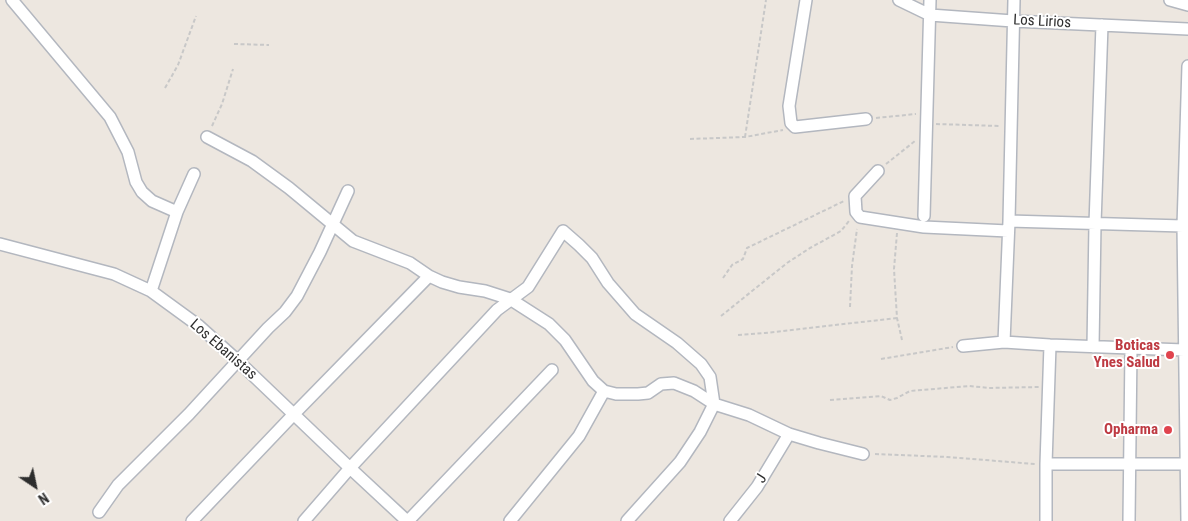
<!DOCTYPE html>
<html>
<head>
<meta charset="utf-8">
<style>
  body { margin:0 }
  #map { position:relative; width:1188px; height:521px; overflow:hidden; background:#ede7e0; font-family:"Roboto Condensed",sans-serif }
  canvas { display:block }
  .north { position:absolute; left:10px; top:461px; width:50px; height:50px; -webkit-text-stroke:4px #fff; paint-order:stroke; rotate:146deg; font-size:14px; font-weight:700; line-height:20px; text-align:center; color:#2d2d2d }
  .north::after { content:''; display:block; margin:auto; width:18px; height:22px; background:#2d2d2d; clip-path:polygon(50% 0,100% 100%,50% 72%,0 100%) }
</style>
</head>
<body>
<div id="map">
<canvas width="1188" height="521"></canvas>
<div class="north">N</div>
</div>
<script>
const c = document.querySelector('canvas').getContext('2d');
c.lineJoin = 'round';
function toPath(rows) {
  const path = new Path2D();
  for (const r of rows) {
    path.moveTo(r[0], r[1]);
    for (let i = 2; i < r.length; i += 2) path.lineTo(r[i], r[i + 1]);
  }
  return path;
}
function stroke(path, color, width, dash) {
  c.strokeStyle = color;
  c.lineWidth = width;
  c.lineCap = dash ? 'butt' : 'round';
  c.setLineDash(dash || []);
  c.stroke(path);
}
function drawText(font, color, halo, rows, align = 'center') {
  c.font = font + ' "Roboto Condensed",sans-serif';
  c.lineWidth = 4;
  c.setLineDash([]);
  c.textBaseline = 'middle';
  c.strokeStyle = halo;
  c.fillStyle = color;
  for (const [text, x, y, turn = 0] of rows) {
    c.save();
    c.translate(x, y);
    c.rotate((+turn || 0) * Math.PI / 180);
    c.textAlign = isNaN(turn) ? turn : align;
    if (halo) c.strokeText(text, 0, 0);
    c.fillText(text, 0, 0);
    c.restore();
  }
}
const minor = toPath([
  [12,0,110,117,128,152,136,182,142,192,152,201,177,212],
  [806,0,789,106,791,123,795,127,866,119],
  [899,0,930,15,1013,21,1188,29],
  [1170,0,1188,5],
  [207,137,252,161,289,188,353,241,410,263,429,276,442,282,459,287,485,291,510,299,549,324,565,340,593,381,604,391,616,394,638,394,648,393,661,384,674,383,694,391,714,404,749,415,789,434,819,443,863,454],
  [878,171,855,196,856,212,860,217,924,227,1008,231],
  [924,216,930,0],
  [1009,221,1183,226],
  [0,244,114,274,151,291,199,326,238,361,350,468,407,521],
  [151,291,177,212,194,174],
  [1004,342,1009,221,1014,0],
  [963,346,1004,342,1050,345,1184,350],
  [1093,347,1095,224,1102,25],
  [1046,464,1186,464],
  [99,512,118,485,189,414,268,328,285,312,297,296,320,252,348,191],
  [192,521,294,414,429,276],
  [304,521,350,468,497,310,528,287,563,231,579,245,592,258,608,283,635,314,677,343,701,364,710,377,714,404,700,432,680,462,627,521],
  [408,521,552,370],
  [510,521,579,436,604,391],
  [730,521,757,487,789,434],
  [1046,521,1046,464,1050,345],
  [1129,521,1131,348],
  [1187,521,1183,226,1188,66]
]);
stroke(minor, '#b3b7bf', 14);
stroke(toPath([
  [234,44,269,45],
  [165,88,178,65,196,16],
  [876,118,916,114],
  [936,124,999,126],
  [212,126,222,104,233,69],
  [745,137,766,0],
  [690,139,745,137,783,130],
  [886,164,915,141],
  [897,233,894,269,897,318,902,340],
  [723,278,732,265,743,259,747,248,844,201],
  [850,307,852,266,857,229],
  [721,316,787,263,810,248,841,231,849,221],
  [738,335,765,333,897,318],
  [881,359,953,347],
  [830,400,881,396,890,400,897,398,910,391,969,386,989,388,1039,387],
  [875,454,947,457,1035,464]
]), '#c8c8c8', 2, [4, 2.5]);
stroke(minor, '#fff', 11);
for (const [x, y, r, color] of [
  [1170,355,5,"#e0444e"],
  [1168,430,5,"#e0444e"]
]) {
  const dot = new Path2D();
  dot.arc(x, y, r, 0, 2 * Math.PI);
  c.fillStyle = color;
  c.fill(dot);
  stroke(dot, '#fff', 2);
}
drawText('15px', '#2d2d2d', '#fff', [
  ["Los Lirios",1042,22,3],
  ["Los Ebanistas",223,350,41],
  ["J",762,479,-58]
]);
drawText('bold 15px', '#be3a42', '#fff', [
  ["Boticas",1160,346],
  ["Ynes Salud",1160,363],
  ["Opharma",1158,430]
], 'right');
</script>
</body>
</html>
